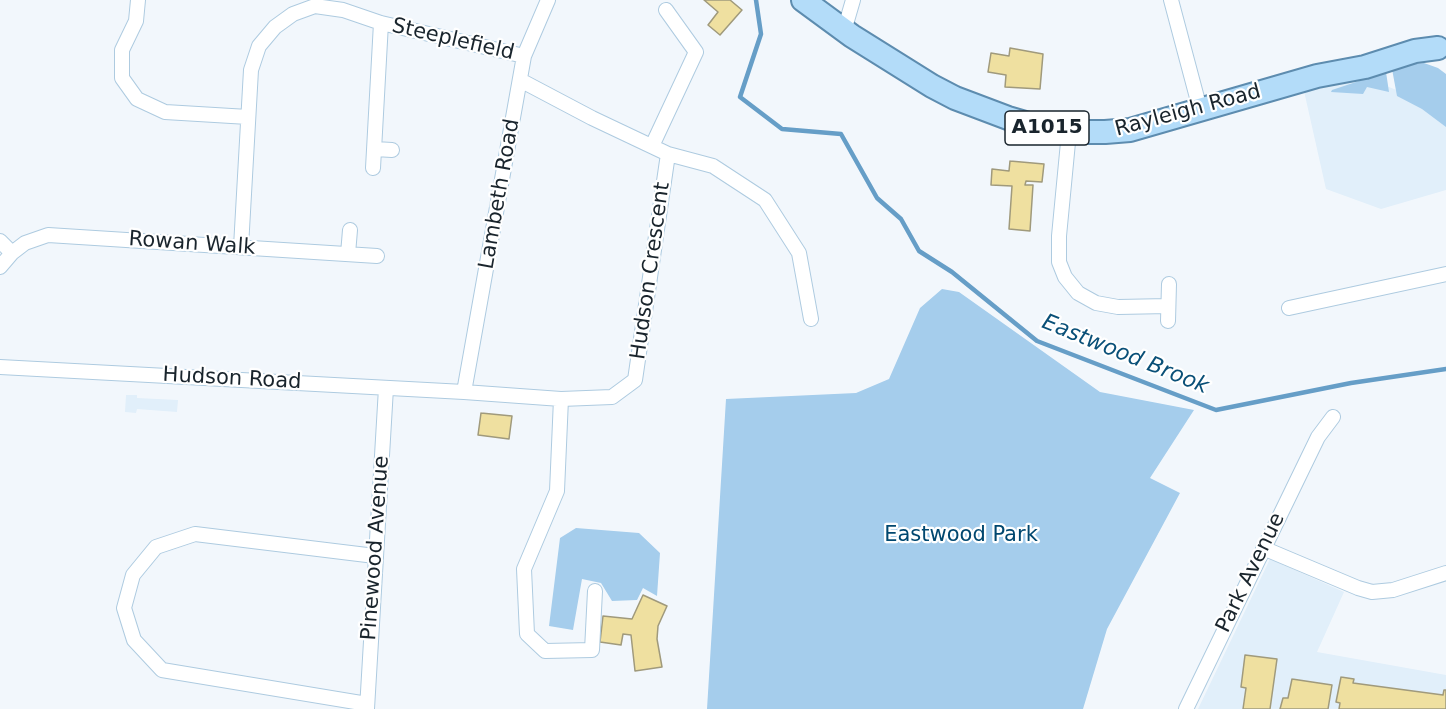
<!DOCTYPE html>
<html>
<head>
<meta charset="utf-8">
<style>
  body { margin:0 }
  canvas { display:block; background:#f2f7fc }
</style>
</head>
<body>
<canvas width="1446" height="709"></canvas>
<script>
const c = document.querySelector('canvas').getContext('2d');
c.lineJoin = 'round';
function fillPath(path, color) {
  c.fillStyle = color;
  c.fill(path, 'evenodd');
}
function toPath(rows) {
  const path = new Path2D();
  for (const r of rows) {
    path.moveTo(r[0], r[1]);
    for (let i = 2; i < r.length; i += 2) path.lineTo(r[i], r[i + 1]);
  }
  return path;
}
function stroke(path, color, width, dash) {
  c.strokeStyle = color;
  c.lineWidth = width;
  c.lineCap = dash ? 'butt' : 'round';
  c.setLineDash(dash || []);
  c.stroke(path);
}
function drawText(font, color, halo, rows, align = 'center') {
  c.font = font + ' "DejaVu Sans",sans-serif';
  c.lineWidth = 4.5;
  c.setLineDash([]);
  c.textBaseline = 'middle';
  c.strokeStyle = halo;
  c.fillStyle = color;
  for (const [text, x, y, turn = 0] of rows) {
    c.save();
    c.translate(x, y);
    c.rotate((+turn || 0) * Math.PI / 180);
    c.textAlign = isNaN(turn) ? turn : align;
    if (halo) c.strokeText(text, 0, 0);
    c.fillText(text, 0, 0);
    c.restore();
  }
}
fillPath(toPath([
  [1361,76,1422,100,1446,124,1446,190,1381,209,1326,189,1304,91],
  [126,395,137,395,137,398,178,400,177,412,137,409,136,413,125,412],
  [1270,559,1344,592,1317,652,1446,675,1446,709,1198,709]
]), '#e1effa');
fillPath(toPath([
  [1424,63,1438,68,1446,74,1446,127,1422,109,1397,96,1392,69,1409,64],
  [1386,72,1389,92,1367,87,1363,94,1331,92,1332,90],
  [942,289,959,292,1100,392,1194,410,1150,478,1180,493,1107,629,1083,709,707,709,726,399,856,393,889,379,920,308],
  [576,528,639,533,660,553,657,596,643,588,637,600,612,601,601,583,582,579,573,630,549,626,560,538]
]), '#a5cdec');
stroke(toPath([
  [756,0,761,34,740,97,782,129,841,134,877,198,901,219,919,251,952,272,1037,341,1216,410,1351,383,1446,369]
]), '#669ec7', 4.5);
const building = toPath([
  [704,0,730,0,742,10,720,35,708,25,718,12,704,0],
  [1010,48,1043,54,1040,89,1005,87,1006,75,988,72,991,53,1009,56,1010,48],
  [1010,161,1044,164,1042,182,1026,181,1025,185,1033,185,1030,231,1009,229,1012,186,991,185,992,169,1009,171,1010,161],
  [481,413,512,416,509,439,478,435,481,413],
  [643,595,667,606,658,626,657,639,662,667,635,671,631,635,623,634,621,645,600,642,603,616,632,619,643,595],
  [1245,655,1277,659,1270,709,1243,709,1246,688,1241,687,1245,655],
  [1341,677,1354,679,1353,683,1443,695,1444,690,1446,690,1446,709,1339,709,1340,703,1336,702,1341,677],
  [1292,679,1332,685,1328,709,1280,709,1283,698,1288,698,1292,679]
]);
fillPath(building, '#efe0a0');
stroke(building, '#a09a7c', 1.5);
const street = toPath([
  [138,0,136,21,122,50,122,78,137,99,165,112,248,117],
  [1171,0,1200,109],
  [844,31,853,0],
  [520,80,592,118,668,154,713,166,765,200,799,253,811,319],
  [1069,132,1059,236,1059,262,1065,277,1078,293,1096,303,1118,307,1168,306],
  [652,146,696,52,666,10],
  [375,149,392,150],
  [373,168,381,23],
  [0,241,12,253],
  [241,247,251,70,259,46,275,27,293,14,315,6,343,10,381,23,524,56],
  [348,254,350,230],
  [0,267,12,253,25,243,48,235,377,256],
  [1289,308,1446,274],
  [1168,321,1169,284],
  [0,367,464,392,561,399,612,397,635,380,668,154],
  [464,392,524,56,548,0],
  [561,399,557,491,524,569,527,634,545,651,592,650,595,591],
  [1263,548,1358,588,1372,592,1393,590,1446,573],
  [367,704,162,670,134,640,124,608,133,575,156,547,195,534,375,556],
  [367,709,386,388],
  [1186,709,1318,437,1333,417]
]);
const primary = toPath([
  [803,0,852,36,932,86,955,98,1008,118,1032,125,1069,132,1105,132,1130,130,1317,76,1365,67,1415,51,1438,48]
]);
stroke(street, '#aecbe0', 16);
stroke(primary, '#5d8caf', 26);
stroke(street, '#fff', 14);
stroke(primary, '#b3dcf9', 22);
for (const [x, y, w] of [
  [1047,128,84]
]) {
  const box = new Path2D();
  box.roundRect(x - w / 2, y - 17, w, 34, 4.5);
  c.fillStyle = '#fff';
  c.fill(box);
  stroke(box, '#19242c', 1.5);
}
drawText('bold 20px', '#19242c', null, [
  ["A1015",1047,128]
]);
drawText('21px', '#19242c', '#fff', [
  ["Steeplefield",453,40,13],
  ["Rayleigh Road",1188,111,-15],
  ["Lambeth Road",500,194,-80],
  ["Rowan Walk",192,244,4],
  ["Hudson Crescent",651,271,-82],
  ["Hudson Road",232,379,3],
  ["Pinewood Avenue",376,548,-86],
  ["Park Avenue",1251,573,-64]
]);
drawText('21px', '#00476f', '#fff', [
  ["Eastwood Park",961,536]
]);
drawText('italic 22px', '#0a5078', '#fff', [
  ["Eastwood Brook",1125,355,22]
]);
</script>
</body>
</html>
